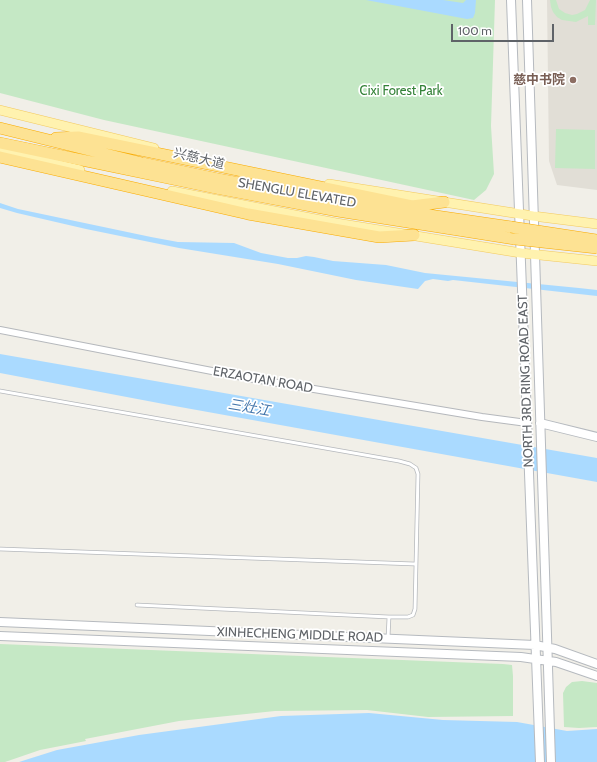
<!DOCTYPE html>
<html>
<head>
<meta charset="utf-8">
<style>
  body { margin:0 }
  #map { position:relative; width:597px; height:762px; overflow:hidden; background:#f1efe8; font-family:Cabin,sans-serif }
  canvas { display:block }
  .scale { position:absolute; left:451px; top:24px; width:103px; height:18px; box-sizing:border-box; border:2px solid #5f6368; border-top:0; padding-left:5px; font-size:12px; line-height:14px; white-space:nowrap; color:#5f6368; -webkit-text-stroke:3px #fff; paint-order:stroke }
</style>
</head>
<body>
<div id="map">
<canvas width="597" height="762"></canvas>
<div class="scale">100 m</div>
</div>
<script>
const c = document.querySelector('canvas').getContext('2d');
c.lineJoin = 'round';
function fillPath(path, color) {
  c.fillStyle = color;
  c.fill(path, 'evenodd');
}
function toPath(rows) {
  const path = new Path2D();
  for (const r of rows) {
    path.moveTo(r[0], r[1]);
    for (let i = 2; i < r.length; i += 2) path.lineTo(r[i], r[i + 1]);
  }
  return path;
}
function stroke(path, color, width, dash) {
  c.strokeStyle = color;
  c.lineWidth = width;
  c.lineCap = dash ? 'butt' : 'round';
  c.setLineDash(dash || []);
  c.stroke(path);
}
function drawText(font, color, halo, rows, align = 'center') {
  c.font = font + ' Cabin,"Noto Sans SC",sans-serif';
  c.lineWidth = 3.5;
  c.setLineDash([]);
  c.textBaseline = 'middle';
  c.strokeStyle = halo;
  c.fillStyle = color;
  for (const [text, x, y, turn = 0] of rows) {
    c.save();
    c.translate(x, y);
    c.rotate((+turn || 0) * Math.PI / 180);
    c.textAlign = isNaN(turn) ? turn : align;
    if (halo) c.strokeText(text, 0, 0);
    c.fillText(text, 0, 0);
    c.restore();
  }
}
fillPath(toPath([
  [547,0,597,0,597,190,557,185,549,161]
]), '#e1ded6');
fillPath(toPath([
  [0,0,495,0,491,126,494,174,486,190,474,200,104,120,0,93],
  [550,0,556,0,559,9,565,13,572,15,577,14,585,10,590,0,596,0,595,25,588,25,588,16,576,22,562,20,557,17,553,12,551,7],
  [556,129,595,130,595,169,555,168],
  [0,644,503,664,512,665,513,676,513,716,428,717,367,710,275,711,179,721,85,739,86,741,40,750,5,762,0,762],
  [582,681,597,683,597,727,579,728,564,727,563,693,566,687,572,682]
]), '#c5e8c5');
fillPath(toPath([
  [366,0,443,0,463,3,466,0,476,0,475,13,473,18,467,19],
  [0,203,18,209,151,237,178,242,234,243,261,253,288,258,297,258,306,256,314,257,333,261,386,265,425,273,579,288,597,290,597,296,453,280,448,281,433,279,425,281,418,289,356,280,278,264,179,248,86,229,17,213,0,208],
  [0,354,597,458,597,482,169,405,0,373],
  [369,713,443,720,517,722,567,731,597,729,597,762,19,762,57,750,139,735,281,716]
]), '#aadaff');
const lane = toPath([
  [0,391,399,461,410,464,416,468,418,474,415,609,413,615,408,617,389,617,137,605],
  [0,549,415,564],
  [388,638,389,617]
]);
const street = toPath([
  [0,330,248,378,482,417,527,423]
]);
const secondary = toPath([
  [511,0,540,762],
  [527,0,551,762],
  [540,423,597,437],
  [0,622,535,645,555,649,597,664],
  [0,636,521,657,556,662,597,676]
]);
const primary = toPath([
  [0,110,154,148],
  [0,151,80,170],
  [329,184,533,216,597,224],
  [172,191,336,223,521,253,597,261]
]);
const highway = toPath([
  [0,128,142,163,218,179,340,202,511,227],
  [56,138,78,137,412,206,444,202],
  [0,143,216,188,338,211,515,239],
  [0,157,248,214,379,237,414,235]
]);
stroke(lane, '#b5b8bc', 4.5);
stroke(street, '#b5b8bc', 8);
stroke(secondary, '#b6babf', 10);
stroke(primary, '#f2c960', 10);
stroke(highway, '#f9ab00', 12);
stroke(lane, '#fff', 3);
stroke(street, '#fff', 6);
stroke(secondary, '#fff', 8);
stroke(primary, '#fff2af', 9);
stroke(highway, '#fde293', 11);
const highwayBridge = toPath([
  [511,227,597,240],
  [515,239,597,248]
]);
stroke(highwayBridge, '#f9ab00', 12, []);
stroke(highwayBridge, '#fde293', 11);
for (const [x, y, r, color] of [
  [573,80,4,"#8d6e63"]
]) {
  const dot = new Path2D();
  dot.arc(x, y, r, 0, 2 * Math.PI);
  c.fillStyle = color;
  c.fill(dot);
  stroke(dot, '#fff', 1.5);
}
drawText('bold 13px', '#785e54', '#fff', [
  ["慈中书院",565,80]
], 'right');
drawText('13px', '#348238', '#fff', [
  ["Cixi Forest Park",401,91]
]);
drawText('13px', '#5f6368', '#fff', [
  ["兴慈大道",199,159,14],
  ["SHENGLU ELEVATED",297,193,10],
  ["ERZAOTAN ROAD",263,380,10],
  ["NORTH 3RD RING ROAD EAST",526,381,-92],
  ["XINHECHENG MIDDLE ROAD",300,635,2]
]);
drawText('italic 14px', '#4174aa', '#fff', [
  ["三灶江",249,408,10]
]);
</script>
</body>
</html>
